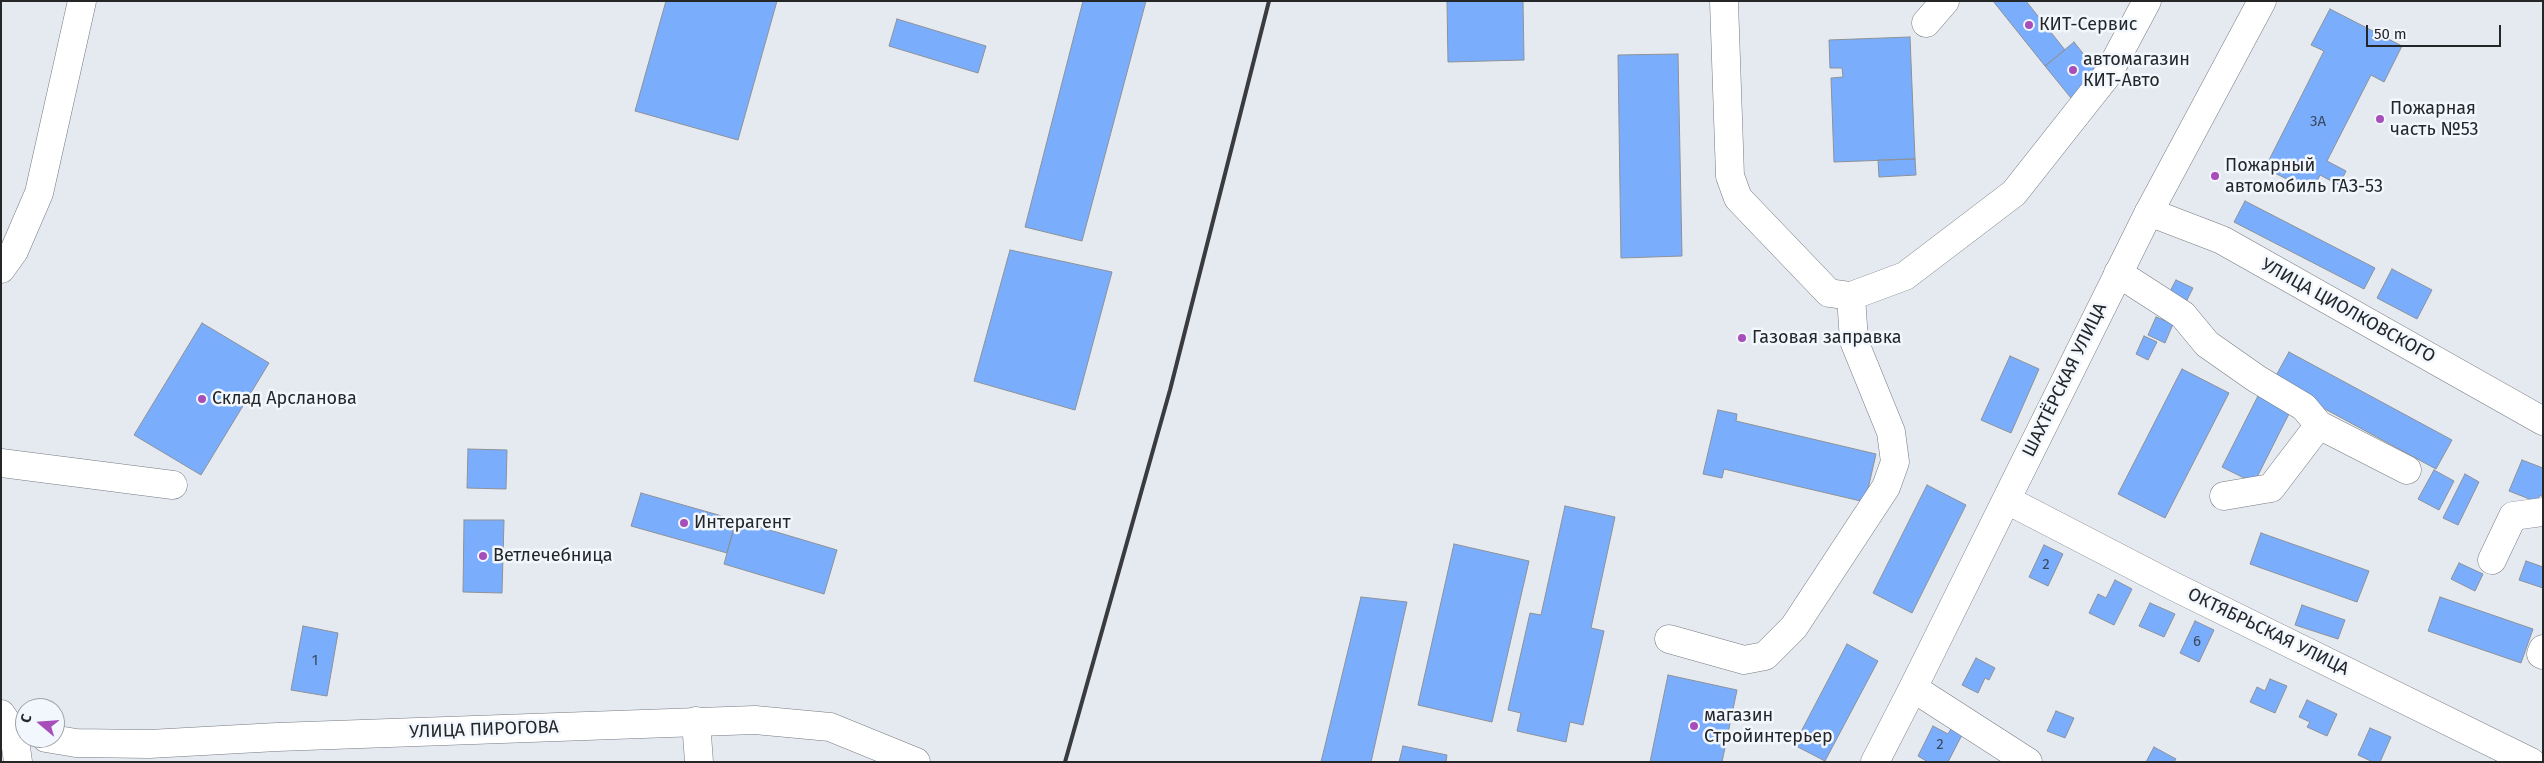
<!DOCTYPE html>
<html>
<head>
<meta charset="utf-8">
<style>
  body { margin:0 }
  #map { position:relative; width:2544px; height:763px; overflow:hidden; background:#e5eaf1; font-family:"Fira Sans",sans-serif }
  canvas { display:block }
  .frame { position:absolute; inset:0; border:2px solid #242628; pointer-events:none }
  .north { position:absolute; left:15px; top:698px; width:50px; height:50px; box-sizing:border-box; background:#f2f7fe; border:1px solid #a0a3a8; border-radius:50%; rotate:288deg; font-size:14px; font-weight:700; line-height:20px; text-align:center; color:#242628 }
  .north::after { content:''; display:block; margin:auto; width:18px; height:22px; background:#a74eba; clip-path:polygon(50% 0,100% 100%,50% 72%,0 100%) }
  .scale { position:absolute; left:2366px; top:25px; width:135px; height:22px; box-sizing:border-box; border:2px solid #242628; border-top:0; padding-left:6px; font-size:15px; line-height:18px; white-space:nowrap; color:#242628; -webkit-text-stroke:4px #f2f7fe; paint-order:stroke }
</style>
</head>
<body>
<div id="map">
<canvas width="2544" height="763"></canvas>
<div class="frame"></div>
<div class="north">С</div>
<div class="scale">50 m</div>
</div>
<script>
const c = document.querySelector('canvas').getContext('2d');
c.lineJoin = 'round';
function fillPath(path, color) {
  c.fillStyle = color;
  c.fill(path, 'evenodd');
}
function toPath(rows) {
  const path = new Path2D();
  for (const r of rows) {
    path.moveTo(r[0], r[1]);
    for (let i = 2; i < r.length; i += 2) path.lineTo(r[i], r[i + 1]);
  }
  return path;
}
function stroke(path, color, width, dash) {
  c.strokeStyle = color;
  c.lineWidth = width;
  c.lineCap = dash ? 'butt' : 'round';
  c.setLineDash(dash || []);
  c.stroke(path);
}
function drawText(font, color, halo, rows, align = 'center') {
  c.font = font + ' "Fira Sans",sans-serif';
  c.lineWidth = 5;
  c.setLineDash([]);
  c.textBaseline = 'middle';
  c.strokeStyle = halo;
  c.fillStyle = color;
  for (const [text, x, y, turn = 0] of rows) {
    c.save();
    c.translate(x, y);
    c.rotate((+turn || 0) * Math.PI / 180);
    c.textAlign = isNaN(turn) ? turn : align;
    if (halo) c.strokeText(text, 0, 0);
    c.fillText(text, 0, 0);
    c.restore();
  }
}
const building = toPath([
  [666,1,777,1,738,140,635,111,666,1],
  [1083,1,1146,1,1082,241,1025,227,1083,1],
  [1447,1,1523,1,1524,60,1448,62,1447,1],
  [1993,1,2026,1,2065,50,2045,66,1993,1],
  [2330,9,2402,46,2384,82,2371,75,2327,161,2346,171,2339,185,2320,175,2312,192,2265,168,2324,51,2311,45,2330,9],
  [897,19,986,46,978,73,889,46,897,19],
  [1910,37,1915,159,1834,162,1831,78,1843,77,1842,68,1830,68,1829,40,1910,37],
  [2074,42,2100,75,2071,98,2045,66,2074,42],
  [1678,54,1682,256,1621,258,1618,55,1678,54],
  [1915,159,1916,175,1879,177,1878,160,1915,159],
  [2245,201,2375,268,2364,289,2234,222,2245,201],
  [1010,250,1112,272,1075,410,974,381,1010,250],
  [2392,269,2432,290,2417,319,2377,298,2392,269],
  [2176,280,2193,288,2184,306,2167,297,2176,280],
  [2156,317,2173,324,2165,343,2148,335,2156,317],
  [202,323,269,363,201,475,134,435,202,323],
  [2144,336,2157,342,2148,360,2136,354,2144,336],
  [2289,352,2452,440,2436,469,2273,381,2289,352],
  [2010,356,2039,369,2011,433,1981,420,2010,356],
  [2182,369,2229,393,2165,518,2118,494,2182,369],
  [2260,392,2292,408,2254,483,2222,467,2260,392],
  [1718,410,1737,414,1736,421,1876,454,1865,502,1724,469,1722,478,1703,474,1718,410],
  [468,449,507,450,506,489,467,488,468,449],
  [2522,460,2543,468,2543,497,2540,495,2537,502,2509,491,2522,460],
  [2434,470,2454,481,2439,510,2418,499,2434,470],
  [2465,474,2479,482,2458,525,2443,518,2465,474],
  [1927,485,1966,505,1912,613,1873,593,1927,485],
  [641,493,736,520,727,553,631,526,641,493],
  [1565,506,1615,517,1591,628,1604,631,1583,725,1570,722,1566,742,1517,731,1521,713,1508,710,1530,613,1541,615,1565,506],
  [464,520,504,520,502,593,463,592,464,520],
  [736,520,837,550,824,594,724,564,736,520],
  [2261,533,2369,571,2357,602,2250,564,2261,533],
  [1454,544,1529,561,1492,722,1418,705,1454,544],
  [2044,545,2063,554,2048,586,2029,577,2044,545],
  [2526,561,2543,567,2543,588,2519,580,2526,561],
  [2459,563,2483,574,2475,591,2451,579,2459,563],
  [2115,580,2132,589,2114,625,2089,613,2098,594,2106,598,2115,580],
  [1361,597,1407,602,1371,762,1321,762,1361,597],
  [2440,597,2533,629,2521,663,2428,631,2440,597],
  [2150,603,2175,614,2164,637,2139,626,2150,603],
  [2302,605,2345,620,2338,639,2295,625,2302,605],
  [2195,621,2214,630,2199,662,2180,653,2195,621],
  [303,626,338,633,327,696,291,690,303,626],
  [1847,644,1878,661,1825,761,1794,745,1847,644],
  [1976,658,1995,668,1989,680,1985,678,1978,693,1962,685,1976,658],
  [1668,675,1737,690,1722,762,1650,762,1668,675],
  [2270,679,2287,686,2275,713,2250,702,2257,687,2265,691,2270,679],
  [2307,700,2337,714,2327,736,2307,727,2310,722,2299,717,2307,700],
  [2056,711,2074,718,2065,738,2047,731,2056,711],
  [1933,726,1948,734,1952,727,1963,733,1948,762,1928,762,1918,756,1933,726],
  [2370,728,2391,737,2380,762,2373,762,2358,755,2370,728],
  [1403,746,1447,755,1446,762,1399,762,1403,746],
  [2154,747,2176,759,2174,762,2146,762,2154,747]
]);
fillPath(building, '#7aaefd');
stroke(building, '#8d9198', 1);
const minor = toPath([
  [1724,1,1730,176,1738,198,1829,293,1851,296,1905,276,2014,193,2108,74,2147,1],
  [1926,23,1945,1],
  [2149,212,2222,240,2543,421],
  [1,269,14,251,39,193,82,1],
  [2118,273,2183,315,2207,344,2257,379,2304,407,2319,425,2407,470],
  [1,463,173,485],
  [2224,496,2271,488,2319,425],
  [2007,500,2173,586,2531,762],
  [2492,560,2513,516,2543,512],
  [1669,639,1744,660,1765,656,1794,627,1886,487,1895,462,1891,432,1854,341,1851,296],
  [2543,649,2541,654,2543,655],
  [1913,688,2028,762],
  [696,721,699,762]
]);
const major = toPath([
  [46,738,76,743,149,744,277,737,755,720,830,727,916,762],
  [1875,762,1913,688,2149,212,2262,1]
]);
const highway = toPath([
  [1,714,14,733,18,762]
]);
stroke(minor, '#767a80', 29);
stroke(major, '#767a80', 29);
stroke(highway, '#767a80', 29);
stroke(minor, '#fff', 28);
stroke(major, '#fff', 28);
stroke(highway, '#fff', 28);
stroke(toPath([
  [1065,762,1170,390,1269,1]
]), '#393b3e', 4);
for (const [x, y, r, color] of [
  [2029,25,5,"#a74eba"],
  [2073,70,5,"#a74eba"],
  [2380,119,5,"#a74eba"],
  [2215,176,5,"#a74eba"],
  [1742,338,5,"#a74eba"],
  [202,399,5,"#a74eba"],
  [684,523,5,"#a74eba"],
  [483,556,5,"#a74eba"],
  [1694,726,5,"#a74eba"]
]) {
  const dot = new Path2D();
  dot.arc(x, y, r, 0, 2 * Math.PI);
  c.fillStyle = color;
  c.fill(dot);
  stroke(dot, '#f2f7fe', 2);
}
drawText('15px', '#3a485d', null, [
  ["3А",2318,122],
  ["2",2046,565],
  ["6",2197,642],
  ["1",315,661],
  ["2",1940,745]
]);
drawText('18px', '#242628', '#f2f7fe', [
  ["КИТ-Сервис",2039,25],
  ["автомагазин",2083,60],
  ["КИТ-Авто",2083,81],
  ["Пожарная",2390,109],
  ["часть №53",2390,130],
  ["Пожарный",2225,166],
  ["автомобиль ГАЗ-53",2225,187],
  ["Газовая заправка",1752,338],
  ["Склад Арсланова",212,399],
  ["Интерагент",694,523],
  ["Ветлечебница",493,556],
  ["магазин",1704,716],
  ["Стройинтерьер",1704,737]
], 'left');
drawText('18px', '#242628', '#f2f7fe', [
  ["УЛИЦА ЦИОЛКОВСКОГО",2348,311,29],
  ["ШАХТЁРСКАЯ УЛИЦА",2065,380,-64],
  ["ОКТЯБРЬСКАЯ УЛИЦА",2268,632,26],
  ["УЛИЦА ПИРОГОВА",484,730,-2]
]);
</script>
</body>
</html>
